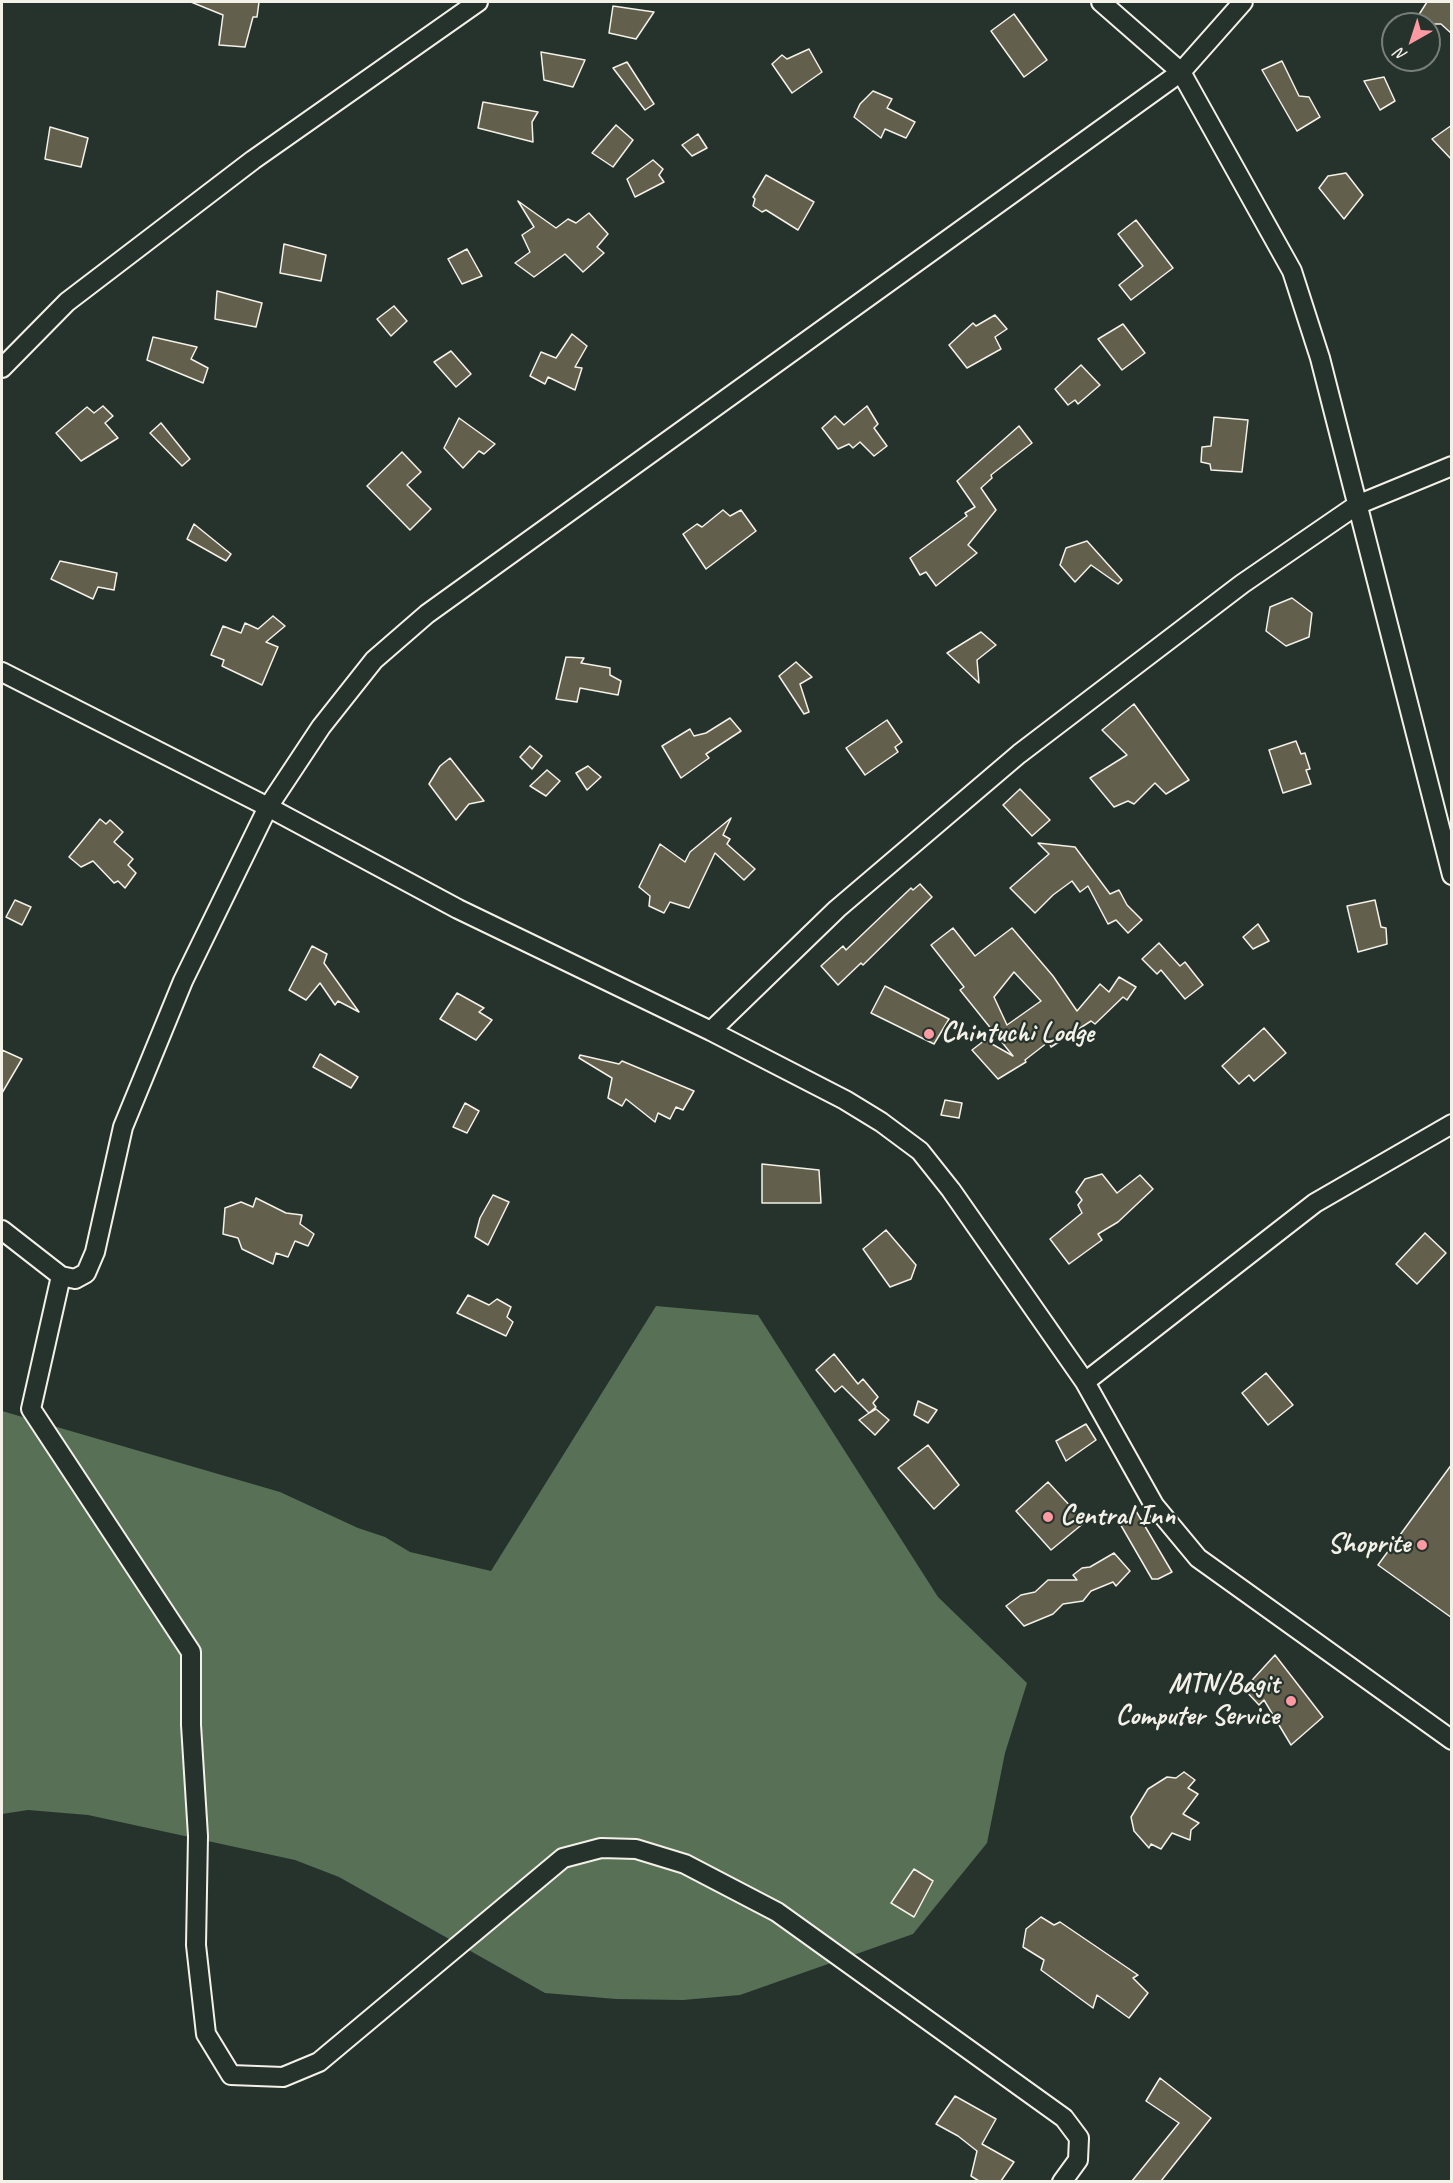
<!DOCTYPE html>
<html>
<head>
<meta charset="utf-8">
<style>
  body { margin:0 }
  #map { position:relative; width:1453px; height:2183px; overflow:hidden; background:#26332d; font-family:Caveat,sans-serif }
  canvas { display:block }
  .frame { position:absolute; inset:0; border:3px solid #f4f1e8; pointer-events:none }
  .north { position:absolute; left:1381px; top:12px; width:60px; height:60px; box-sizing:border-box; background:#26332d; border:2px solid #787f78; border-radius:50%; rotate:219deg; font-size:16px; font-weight:700; line-height:24px; text-align:center; color:#f4f1e8 }
  .north::after { content:''; display:block; margin:auto; width:21px; height:27px; background:#ff9aa2; clip-path:polygon(50% 0,100% 100%,50% 72%,0 100%) }
</style>
</head>
<body>
<div id="map">
<canvas width="1453" height="2183"></canvas>
<div class="frame"></div>
<div class="north">N</div>
</div>
<script>
const c = document.querySelector('canvas').getContext('2d');
c.lineJoin = 'round';
function fillPath(path, color) {
  c.fillStyle = color;
  c.fill(path, 'evenodd');
}
function toPath(rows) {
  const path = new Path2D();
  for (const r of rows) {
    path.moveTo(r[0], r[1]);
    for (let i = 2; i < r.length; i += 2) path.lineTo(r[i], r[i + 1]);
  }
  return path;
}
function stroke(path, color, width, dash) {
  c.strokeStyle = color;
  c.lineWidth = width;
  c.lineCap = dash ? 'butt' : 'round';
  c.setLineDash(dash || []);
  c.stroke(path);
}
function drawText(font, color, halo, rows, align = 'center') {
  c.font = font + ' Caveat,sans-serif';
  c.lineWidth = 4.5;
  c.setLineDash([]);
  c.textBaseline = 'middle';
  c.strokeStyle = halo;
  c.fillStyle = color;
  for (const [text, x, y, turn = 0] of rows) {
    c.save();
    c.translate(x, y);
    c.rotate((+turn || 0) * Math.PI / 180);
    c.textAlign = isNaN(turn) ? turn : align;
    if (halo) c.strokeText(text, 0, 0);
    c.fillText(text, 0, 0);
    c.restore();
  }
}
fillPath(toPath([
  [656,1306,758,1315,938,1597,1027,1683,1005,1753,987,1843,913,1934,740,1995,683,2000,616,1999,545,1993,339,1877,295,1860,88,1815,28,1810,2,1814,2,1411,280,1492,358,1528,385,1537,410,1552,491,1571]
]), '#577056');
const building = toPath([
  [191,2,259,2,257,17,253,17,245,47,219,45,223,15,191,2],
  [1427,2,1452,2,1452,34,1441,24,1413,24,1427,2],
  [613,6,654,12,636,39,609,33,613,6],
  [1014,14,1047,60,1024,77,991,31,1014,14],
  [809,49,822,72,792,93,772,64,782,55,787,59,809,49],
  [541,52,585,60,573,87,544,80,541,52],
  [1282,61,1299,96,1309,97,1320,117,1297,131,1262,70,1282,61],
  [627,62,654,104,645,110,613,68,627,62],
  [1384,77,1395,101,1380,110,1364,81,1384,77],
  [873,91,892,99,887,108,915,122,906,138,885,129,881,138,854,117,860,104,873,91],
  [483,102,538,112,532,122,533,142,478,128,483,102],
  [616,125,633,140,613,167,592,153,616,125],
  [1452,125,1452,160,1432,139,1452,125],
  [50,127,88,138,81,167,45,159,50,127],
  [698,134,707,148,692,156,682,145,698,134],
  [653,160,663,169,659,175,664,182,635,197,627,179,653,160],
  [1346,173,1363,195,1344,219,1319,188,1328,176,1346,173],
  [766,175,814,202,798,230,766,210,762,212,753,206,755,199,753,197,766,175],
  [518,201,556,228,568,219,576,223,589,213,608,234,597,247,604,253,583,272,565,254,534,277,515,263,530,252,522,235,534,227,518,201],
  [1136,220,1173,268,1131,300,1119,285,1143,266,1118,234,1136,220],
  [284,244,326,255,321,281,280,273,284,244],
  [467,249,482,276,462,284,448,259,467,249],
  [217,291,262,303,256,327,215,319,217,291],
  [394,306,407,321,391,336,377,319,394,306],
  [995,315,1007,329,995,337,1001,349,967,368,949,345,973,323,976,326,995,315],
  [1123,324,1145,353,1122,370,1098,339,1123,324],
  [572,334,587,346,575,367,582,368,575,390,548,377,545,384,530,376,541,352,556,358,572,334],
  [153,337,197,347,191,359,208,368,203,383,147,360,153,337],
  [451,351,471,374,456,387,434,362,451,351],
  [1081,365,1100,385,1078,404,1075,400,1068,405,1055,389,1081,365],
  [103,406,113,416,105,423,118,438,81,461,56,433,87,407,94,413,103,406],
  [867,406,878,424,874,428,887,446,874,456,860,442,853,448,849,444,838,449,822,428,835,416,844,425,867,406],
  [1214,417,1248,420,1242,472,1211,470,1210,464,1201,462,1202,447,1211,446,1214,417],
  [459,418,495,444,484,454,479,451,463,468,444,448,459,418],
  [161,423,190,459,182,466,150,433,161,423],
  [1019,426,1032,443,991,475,992,478,981,488,996,510,968,545,977,553,936,586,926,572,920,575,910,558,967,516,965,513,975,507,957,481,1019,426],
  [402,452,421,472,407,485,431,509,410,530,367,486,402,452],
  [723,510,730,516,741,510,756,531,706,569,683,534,697,524,702,527,723,510],
  [194,524,231,554,226,561,187,539,194,524],
  [1087,541,1122,580,1118,584,1091,565,1075,582,1060,565,1066,548,1087,541],
  [60,561,117,573,114,590,98,587,93,599,51,579,60,561],
  [1292,598,1312,613,1309,637,1286,646,1266,631,1270,607,1292,598],
  [273,616,285,626,266,642,278,647,262,685,222,666,224,660,211,655,223,626,241,633,245,623,258,629,273,616],
  [981,632,996,645,977,660,979,683,947,653,981,632],
  [566,657,584,658,581,663,610,668,610,675,621,681,618,695,580,688,577,702,556,699,566,657],
  [796,662,812,677,800,684,809,712,804,714,779,676,796,662],
  [1134,704,1189,780,1166,794,1155,783,1134,804,1128,801,1114,807,1090,778,1127,755,1102,730,1134,704],
  [730,718,741,731,706,754,709,758,681,778,662,746,690,729,694,736,706,733,730,718],
  [887,720,902,742,895,747,898,752,865,775,846,748,887,720],
  [1296,741,1301,754,1305,753,1310,769,1306,770,1311,784,1283,793,1269,750,1296,741],
  [530,746,542,756,532,769,520,757,530,746],
  [450,758,484,801,469,804,456,820,429,784,440,766,450,758],
  [588,766,601,777,587,790,576,773,588,766],
  [547,770,560,781,546,796,530,786,547,770],
  [1020,789,1050,820,1032,836,1003,805,1020,789],
  [731,818,723,835,730,839,727,844,755,869,744,880,715,853,689,908,670,902,664,913,649,906,650,896,639,887,660,844,685,862,690,852,731,818],
  [100,819,106,824,110,820,123,832,114,842,133,859,128,865,136,873,125,888,118,881,114,883,93,861,81,867,69,857,100,819],
  [1038,843,1075,847,1110,894,1119,890,1127,905,1142,920,1128,933,1116,920,1108,924,1088,886,1080,892,1072,881,1053,895,1035,913,1010,888,1049,854,1038,843],
  [920,884,932,897,863,965,861,963,838,985,821,966,843,946,846,950,911,888,913,890,920,884],
  [15,900,31,907,22,925,6,917,15,900],
  [1375,900,1381,927,1386,928,1387,944,1358,952,1347,906,1375,900],
  [1258,924,1269,941,1253,949,1243,937,1258,924],
  [953,928,975,956,1012,928,1053,976,1077,1011,1100,984,1109,992,1119,977,1136,987,1127,1000,1123,997,1095,1024,1091,1021,1051,1047,1049,1043,1052,1039,1025,1060,1026,1062,998,1079,972,1050,985,1040,1013,1056,960,990,964,987,931,945,953,928],
  [1014,972,1041,1001,1007,1025,994,997,1014,972],
  [1159,943,1180,966,1185,962,1203,985,1185,999,1161,970,1157,974,1142,959,1159,943],
  [312,946,327,954,324,963,359,1012,338,1001,335,1005,320,983,306,1000,289,990,312,946],
  [885,986,949,1019,934,1044,871,1013,885,986],
  [457,993,484,1008,479,1012,492,1020,476,1040,440,1019,457,993],
  [1264,1028,1286,1053,1254,1081,1249,1075,1239,1084,1222,1066,1264,1028],
  [2,1050,22,1059,2,1093,2,1050],
  [320,1054,358,1077,351,1088,313,1067,320,1054],
  [580,1055,619,1064,622,1061,694,1091,683,1110,676,1107,670,1119,658,1113,655,1122,626,1099,622,1106,608,1098,612,1078,579,1058,580,1055],
  [945,1100,962,1103,959,1118,941,1115,945,1100],
  [465,1103,479,1111,467,1133,453,1127,465,1103],
  [762,1164,819,1170,821,1203,762,1203,762,1164],
  [1102,1174,1117,1193,1140,1175,1153,1189,1118,1222,1098,1234,1102,1240,1069,1264,1050,1239,1082,1213,1078,1205,1082,1200,1076,1192,1085,1179,1102,1174],
  [493,1195,509,1202,488,1245,475,1237,480,1218,493,1195],
  [256,1198,286,1213,302,1215,300,1224,314,1234,308,1246,295,1241,288,1257,276,1253,273,1264,242,1249,238,1238,223,1234,225,1208,241,1202,253,1207,256,1198],
  [886,1230,916,1265,911,1279,890,1287,863,1249,886,1230],
  [1425,1233,1446,1253,1417,1284,1396,1264,1425,1233],
  [468,1295,489,1305,497,1299,511,1307,507,1317,513,1322,506,1336,457,1313,468,1295],
  [834,1354,858,1384,863,1379,878,1397,873,1403,876,1407,869,1413,876,1409,889,1420,875,1435,859,1420,869,1413,842,1386,835,1392,816,1370,834,1354],
  [1266,1373,1293,1405,1268,1425,1242,1393,1266,1373],
  [918,1401,937,1410,928,1423,914,1415,918,1401],
  [1086,1424,1096,1440,1066,1461,1056,1441,1086,1424],
  [928,1445,959,1485,934,1509,898,1468,928,1445],
  [1452,1464,1452,1618,1378,1565,1452,1464],
  [1048,1482,1085,1522,1051,1550,1016,1511,1048,1482],
  [1136,1511,1172,1572,1158,1579,1152,1579,1119,1522,1136,1511],
  [1114,1553,1130,1571,1116,1586,1113,1582,1091,1591,1083,1601,1063,1604,1053,1614,1024,1626,1006,1606,1021,1595,1035,1592,1048,1580,1077,1580,1073,1575,1082,1568,1090,1567,1114,1553],
  [1275,1655,1323,1717,1291,1745,1264,1700,1259,1705,1244,1689,1275,1655],
  [1184,1772,1195,1780,1188,1788,1198,1794,1183,1814,1199,1823,1191,1830,1190,1840,1172,1833,1161,1849,1151,1844,1149,1848,1134,1831,1131,1817,1148,1789,1167,1777,1176,1778,1184,1772],
  [914,1869,933,1881,914,1917,891,1903,914,1869],
  [1041,1917,1054,1925,1060,1922,1138,1975,1133,1978,1148,1993,1129,2018,1097,1995,1093,2008,1041,1970,1044,1960,1023,1947,1026,1929,1041,1917],
  [1160,2078,1211,2118,1161,2181,1132,2181,1179,2123,1146,2101,1160,2078],
  [955,2096,996,2119,982,2144,1014,2162,1001,2181,979,2181,971,2176,977,2151,958,2136,936,2124,955,2096]
]);
fillPath(building, '#625f4c');
stroke(building, '#f4f1e8', 1.5);
const street = toPath([
  [1243,2,1181,72,1292,271,1320,358,1452,875],
  [2,368,67,302,253,160,478,2],
  [2,672,268,807,458,909,711,1031,845,1100,881,1122,920,1151,951,1190,1085,1382,1154,1505,1198,1558,1452,1740],
  [711,1031,837,909,1019,754,1242,584,1357,505,1452,466],
  [2,1230,61,1276,75,1279,86,1273,95,1252,123,1127,183,981,268,807,321,727,374,660,427,614,1181,72,1101,2],
  [61,1276,31,1409,191,1652,191,1725,198,1836,196,1945,206,2034,231,2075,283,2077,319,2062,563,1858,601,1848,636,1849,685,1864,777,1912,1064,2118,1079,2138,1078,2160,1062,2182],
  [1085,1382,1315,1203,1452,1124]
]);
stroke(street, '#f4f1e8', 22);
stroke(street, '#26332d', 18);
for (const [x, y, r, color] of [
  [929,1034,6,"#ff9aa2"],
  [1048,1517,6,"#ff9aa2"],
  [1422,1545,6,"#ff9aa2"],
  [1291,1701,6,"#ff9aa2"]
]) {
  const dot = new Path2D();
  dot.arc(x, y, r, 0, 2 * Math.PI);
  c.fillStyle = color;
  c.fill(dot);
  stroke(dot, '#26332d', 2);
}
drawText('bold 28px', '#f4f1e8', '#26332d', [
  ["Chintuchi Lodge",941,1034],
  ["Central Inn",1060,1517],
  ["Shoprite",1410,1545,"right"],
  ["MTN/Bagit",1279,1685,"right"],
  ["Computer Service",1279,1717,"right"]
], 'left');
</script>
</body>
</html>
